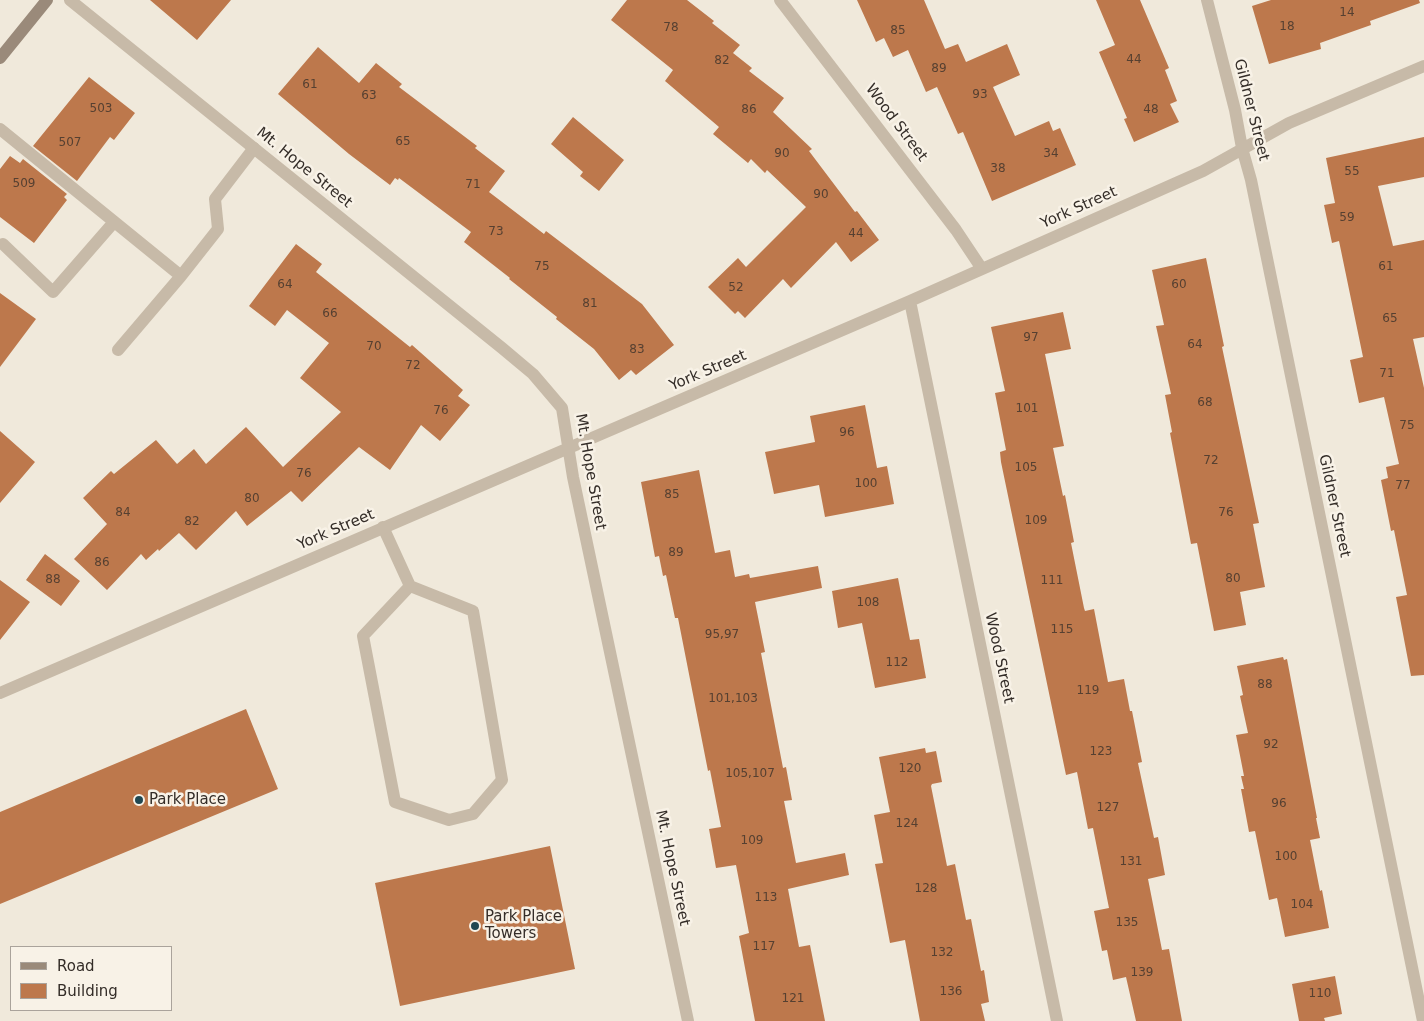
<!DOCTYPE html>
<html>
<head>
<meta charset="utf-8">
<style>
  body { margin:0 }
  #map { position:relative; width:1424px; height:1021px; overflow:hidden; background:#f0e9db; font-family:"DejaVu Sans",sans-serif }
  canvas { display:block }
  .legend { position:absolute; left:10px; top:946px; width:162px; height:65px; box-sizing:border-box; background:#f8f2e7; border:1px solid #aaa39b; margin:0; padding:6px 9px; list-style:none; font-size:15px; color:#342d28 }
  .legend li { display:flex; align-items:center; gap:10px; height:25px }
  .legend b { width:25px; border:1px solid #aaa39b }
</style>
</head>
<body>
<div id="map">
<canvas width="1424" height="1021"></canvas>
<ul class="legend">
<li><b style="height:6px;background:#9a8a7a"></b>Road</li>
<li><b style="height:14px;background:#bd784c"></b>Building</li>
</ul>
</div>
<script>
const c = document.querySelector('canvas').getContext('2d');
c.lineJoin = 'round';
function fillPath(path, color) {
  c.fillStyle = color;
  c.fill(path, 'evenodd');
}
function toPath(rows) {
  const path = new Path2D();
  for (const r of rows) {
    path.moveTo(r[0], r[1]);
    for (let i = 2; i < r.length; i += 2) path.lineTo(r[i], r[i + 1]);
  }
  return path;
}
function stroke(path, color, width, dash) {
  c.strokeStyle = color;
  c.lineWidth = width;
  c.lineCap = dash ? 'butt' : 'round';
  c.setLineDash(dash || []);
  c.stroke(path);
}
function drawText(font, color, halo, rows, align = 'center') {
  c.font = font + ' "DejaVu Sans",sans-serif';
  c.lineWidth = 5;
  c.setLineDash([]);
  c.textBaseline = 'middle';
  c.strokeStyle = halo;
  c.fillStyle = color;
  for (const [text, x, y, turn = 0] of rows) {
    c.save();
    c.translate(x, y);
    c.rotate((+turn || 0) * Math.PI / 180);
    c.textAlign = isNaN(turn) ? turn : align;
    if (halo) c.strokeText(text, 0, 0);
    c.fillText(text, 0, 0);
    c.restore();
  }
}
fillPath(toPath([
  [150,0,231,0,197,40],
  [627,0,687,0,714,21,712,23,740,45,733,53,752,68,749,71,784,98,773,112,812,149,809,151,855,212,857,211,879,240,851,262,836,242,791,288,783,279,745,318,738,311,735,314,708,287,738,258,746,267,806,207,767,170,765,173,751,159,748,163,713,134,719,127,665,81,673,70,611,20],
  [857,0,924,0,945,49,958,44,966,62,1007,44,1020,75,993,87,1015,136,1049,121,1053,131,1060,128,1076,165,992,201,963,132,958,134,937,87,926,92,908,50,893,57,884,38,876,42],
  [1096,0,1140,0,1169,68,1165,70,1177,101,1170,104,1179,122,1134,142,1124,119,1127,118,1099,52,1115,45],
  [1271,0,1419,0,1420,3,1370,21,1371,25,1320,43,1321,49,1269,64,1252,6],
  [318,47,359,83,376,63,402,84,399,87,477,146,475,148,505,171,489,192,544,234,546,231,642,304,674,345,636,375,631,370,619,380,594,349,556,319,557,317,509,279,510,278,464,242,471,232,399,178,398,180,395,178,390,185,349,154,278,94],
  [89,77,135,113,114,140,110,137,77,181,33,146],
  [573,117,624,160,599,191,580,176,583,172,551,144],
  [1424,137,1424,177,1378,186,1393,246,1424,240,1424,337,1413,339,1424,388,1424,675,1411,676,1396,597,1407,595,1394,530,1391,531,1381,480,1388,478,1386,467,1399,464,1384,397,1359,403,1350,360,1363,357,1339,241,1332,243,1324,205,1335,203,1326,158],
  [10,156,20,163,23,159,67,194,64,197,67,200,34,243,0,217,0,169],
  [296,244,322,264,316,272,410,347,412,345,463,390,458,396,470,405,440,441,421,425,390,470,359,447,302,502,291,491,247,526,236,511,196,550,179,533,159,551,158,549,146,560,141,554,107,590,74,559,107,524,83,498,111,471,114,474,156,440,177,464,194,449,206,464,246,427,283,467,341,412,300,378,329,343,287,310,275,326,249,306],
  [1206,258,1224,346,1222,347,1259,523,1253,524,1265,587,1240,592,1246,625,1214,631,1197,543,1191,544,1170,433,1172,432,1165,395,1171,394,1156,326,1164,325,1152,270],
  [0,293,36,319,0,367],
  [1063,312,1071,349,1045,354,1064,446,1053,448,1063,496,1065,495,1074,542,1071,543,1084,608,1085,611,1094,609,1108,682,1124,679,1130,711,1132,711,1142,762,1138,763,1154,838,1158,837,1165,875,1148,879,1162,950,1169,949,1182,1021,1136,1021,1126,977,1113,980,1107,950,1102,951,1094,911,1109,908,1093,828,1088,829,1077,772,1066,775,1001,462,1000,452,1006,450,995,393,1005,391,991,327],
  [865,405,877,468,887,466,894,504,825,517,819,485,774,494,765,452,815,442,810,416],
  [0,431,35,462,0,503],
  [699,470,715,553,730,550,735,577,749,574,750,578,818,566,822,588,755,602,765,652,761,653,783,768,786,767,792,800,784,801,796,863,845,853,849,875,788,889,799,947,810,945,825,1021,755,1021,739,936,749,933,736,865,716,868,709,829,721,827,710,770,708,771,678,618,675,618,666,575,663,576,659,556,655,557,641,482],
  [45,554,80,581,61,606,26,580],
  [898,578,910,640,919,639,926,678,875,688,862,623,838,628,832,591],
  [0,580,30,602,0,640],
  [1283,657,1284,660,1287,659,1317,818,1316,818,1320,838,1310,840,1320,891,1322,890,1329,928,1285,937,1277,898,1269,900,1255,831,1249,832,1241,789,1244,789,1241,776,1244,776,1236,735,1248,733,1240,696,1243,695,1237,666],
  [246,709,278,789,0,904,0,812],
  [925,748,926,753,936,751,942,782,932,784,931,786,947,866,955,864,966,920,971,919,981,971,984,970,989,1002,981,1004,985,1021,920,1021,905,940,890,943,875,864,883,863,874,815,890,812,879,757],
  [550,846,575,969,400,1006,375,883],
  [1335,976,1342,1014,1324,1018,1325,1021,1299,1021,1292,984]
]), '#bd784c');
stroke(toPath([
  [0,129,181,276,118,350],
  [3,244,53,292,114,222],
  [181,276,218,229,215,199,254,148],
  [383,527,410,586,473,611,502,780,473,814,449,820,395,802,363,636,410,586]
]), '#c7baa8', 12);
stroke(toPath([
  [70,0,502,348,533,374,562,408,573,477,688,1021],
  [780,0,956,230,982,269],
  [1207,0,1235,110,1242,148,1251,180,1423,1021],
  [910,301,1057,1021],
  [0,693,910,301,1203,171,1289,123,1424,66]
]), '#c7baa8', 12);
stroke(toPath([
  [0,58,47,0]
]), '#9a8a7a', 12);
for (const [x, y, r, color] of [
  [139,800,5,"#204852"],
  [475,926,5,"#204852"]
]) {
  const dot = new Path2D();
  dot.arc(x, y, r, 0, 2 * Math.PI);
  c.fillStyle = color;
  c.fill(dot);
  stroke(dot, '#f8f2e7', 2);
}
drawText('12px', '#564031', null, [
  ["14",1347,13],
  ["18",1287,27],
  ["78",671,28],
  ["85",898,31],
  ["44",1134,60],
  ["82",722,61],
  ["89",939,69],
  ["61",310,85],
  ["93",980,95],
  ["63",369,96],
  ["503",101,109],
  ["86",749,110],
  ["48",1151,110],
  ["65",403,142],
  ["507",70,143],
  ["90",782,154],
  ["34",1051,154],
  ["38",998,169],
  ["55",1352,172],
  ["509",24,184],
  ["71",473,185],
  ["90",821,195],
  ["59",1347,218],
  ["73",496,232],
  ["44",856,234],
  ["75",542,267],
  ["61",1386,267],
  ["64",285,285],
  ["60",1179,285],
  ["52",736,288],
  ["81",590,304],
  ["66",330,314],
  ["65",1390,319],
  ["97",1031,338],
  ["64",1195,345],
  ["70",374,347],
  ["83",637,350],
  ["72",413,366],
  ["71",1387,374],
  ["68",1205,403],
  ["101",1027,409],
  ["76",441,411],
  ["75",1407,426],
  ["96",847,433],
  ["72",1211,461],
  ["105",1026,468],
  ["76",304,474],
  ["100",866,484],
  ["77",1403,486],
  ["85",672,495],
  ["80",252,499],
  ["84",123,513],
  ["76",1226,513],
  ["109",1036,521],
  ["82",192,522],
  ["89",676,553],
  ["86",102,563],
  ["80",1233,579],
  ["88",53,580],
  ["111",1052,581],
  ["108",868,603],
  ["115",1062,630],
  ["95,97",722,635],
  ["112",897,663],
  ["88",1265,685],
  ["119",1088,691],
  ["101,103",733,699],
  ["92",1271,745],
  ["123",1101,752],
  ["120",910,769],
  ["105,107",750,774],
  ["96",1279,804],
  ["127",1108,808],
  ["124",907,824],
  ["109",752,841],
  ["100",1286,857],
  ["131",1131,862],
  ["128",926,889],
  ["113",766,898],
  ["104",1302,905],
  ["135",1127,923],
  ["117",764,947],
  ["132",942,953],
  ["139",1142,973],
  ["136",951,992],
  ["110",1320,994],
  ["121",793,999]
]);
drawText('15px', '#342d28', '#f8f2e7', [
  ["Gildner Street",1251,110,76],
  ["Wood Street",896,123,53],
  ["Mt. Hope Street",304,168,39],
  ["York Street",1079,208,-24],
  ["York Street",708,371,-23],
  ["Mt. Hope Street",590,472,80],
  ["Gildner Street",1334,506,78],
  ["York Street",336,530,-23],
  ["Wood Street",999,658,78],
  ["Mt. Hope Street",672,868,78]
]);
drawText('15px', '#342d28', '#f8f2e7', [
  ["Park Place",149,800],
  ["Park Place",485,917],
  ["Towers",485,934]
], 'left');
</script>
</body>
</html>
